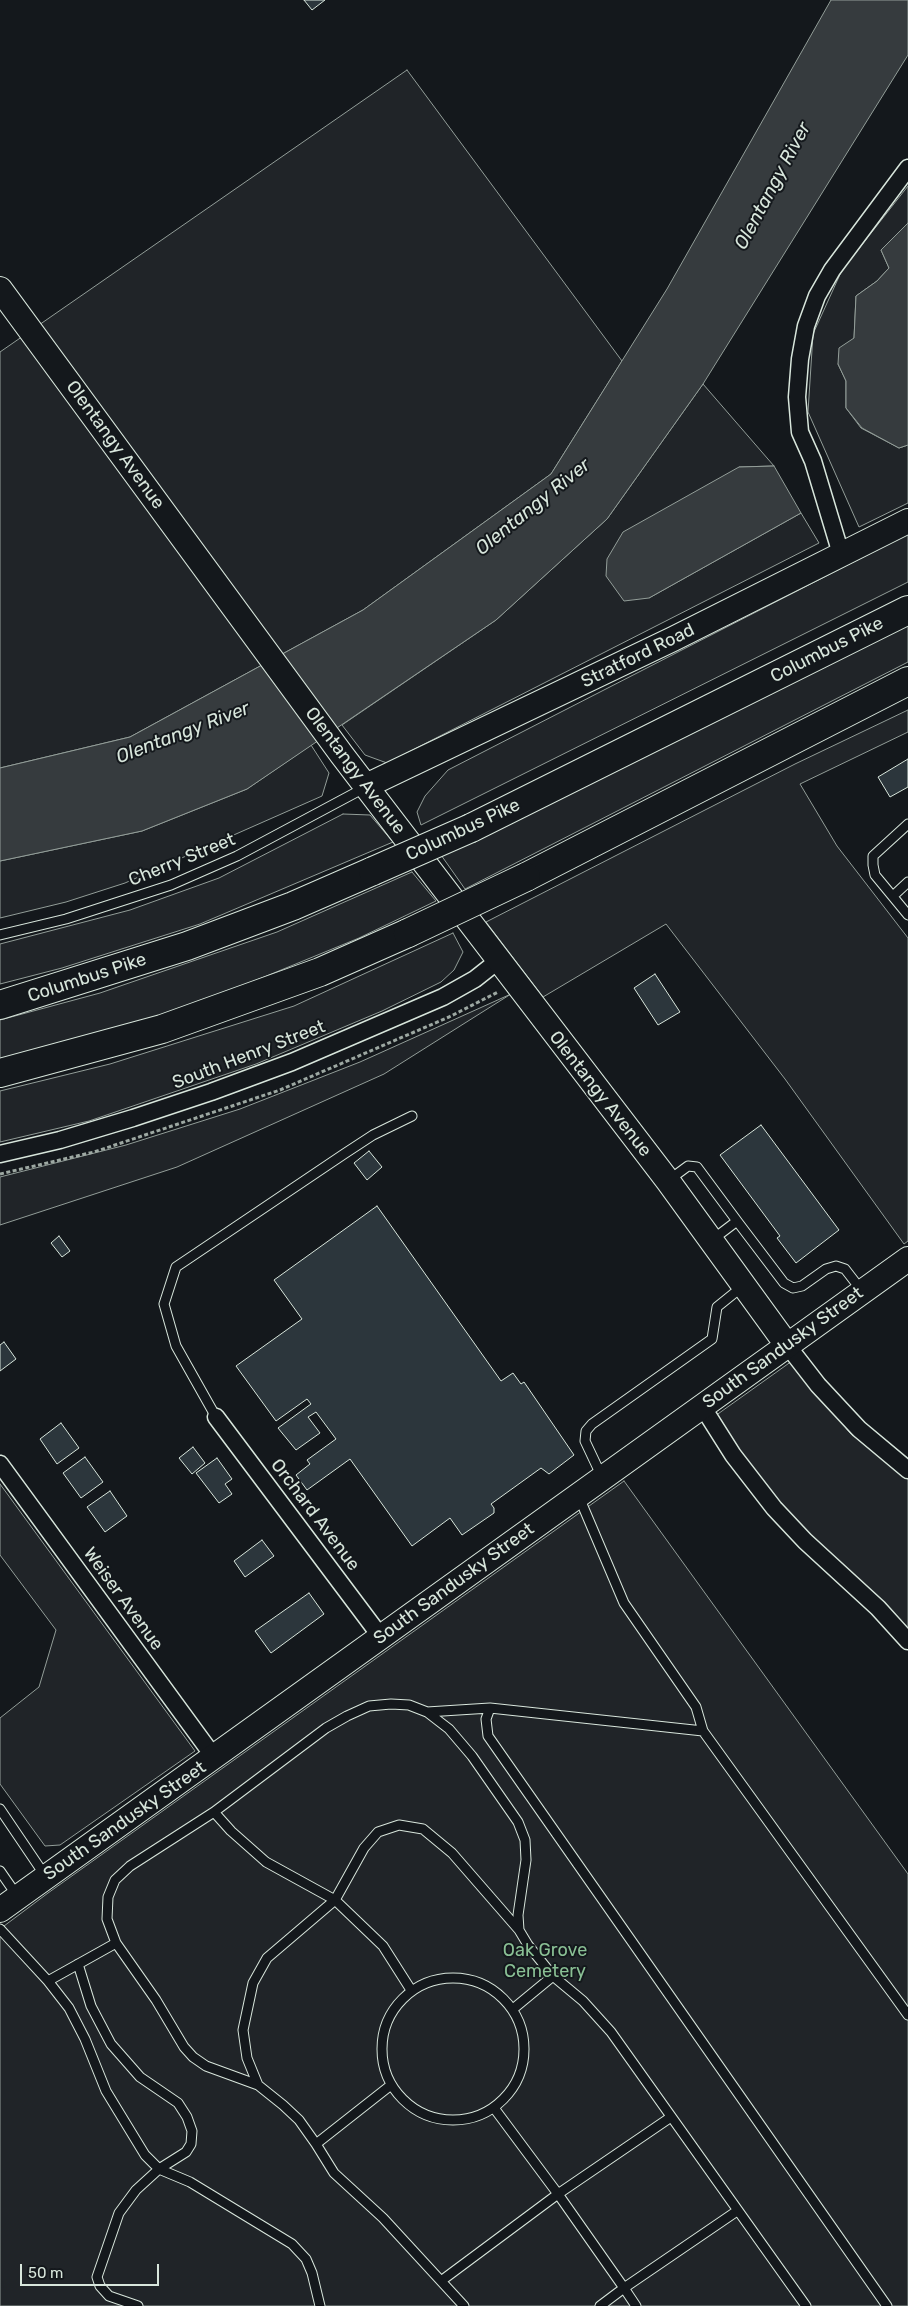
<!DOCTYPE html>
<html>
<head>
<meta charset="utf-8">
<style>
  body { margin:0 }
  #map { position:relative; width:908px; height:2306px; overflow:hidden; background:#14181c; font-family:Rubik,sans-serif }
  canvas { display:block }
  .scale { position:absolute; left:20px; top:2264px; width:139px; height:22px; box-sizing:border-box; border:2px solid #d8e6dc; border-top:0; padding-left:6px; font-size:15px; line-height:18px; white-space:nowrap; color:#d8e6dc; -webkit-text-stroke:4px #14181c; paint-order:stroke }
</style>
</head>
<body>
<div id="map">
<canvas width="908" height="2306"></canvas>
<div class="scale">50 m</div>
</div>
<script>
const c = document.querySelector('canvas').getContext('2d');
c.lineJoin = 'round';
function fillPath(path, color) {
  c.fillStyle = color;
  c.fill(path, 'evenodd');
}
function toPath(rows) {
  const path = new Path2D();
  for (const r of rows) {
    if (r.length === 3) {
      path.moveTo(r[0] + r[2], r[1]);
      path.arc(r[0], r[1], r[2], 0, 2 * Math.PI);
      continue;
    }
    path.moveTo(r[0], r[1]);
    for (let i = 2; i < r.length; i += 2) path.lineTo(r[i], r[i + 1]);
  }
  return path;
}
function stroke(path, color, width, dash) {
  c.strokeStyle = color;
  c.lineWidth = width;
  c.lineCap = dash ? 'butt' : 'round';
  c.setLineDash(dash || []);
  c.stroke(path);
}
function drawText(font, color, halo, rows, align = 'center') {
  c.font = font + ' Rubik,sans-serif';
  c.lineWidth = 4;
  c.setLineDash([]);
  c.textBaseline = 'middle';
  c.strokeStyle = halo;
  c.fillStyle = color;
  for (const [text, x, y, turn = 0] of rows) {
    c.save();
    c.translate(x, y);
    c.rotate((+turn || 0) * Math.PI / 180);
    c.textAlign = isNaN(turn) ? turn : align;
    if (halo) c.strokeText(text, 0, 0);
    c.fillText(text, 0, 0);
    c.restore();
  }
}
const green = toPath([
  [407,70,622,361,551,474,363,610,130,737,0,768,0,352,407,70],
  [908,186,908,223,881,250,889,268,877,281,856,296,854,339,838,364,846,381,846,408,861,428,899,448,908,445,908,503,859,527,808,412,813,334,842,270,908,186],
  [703,384,774,466,739,467,649,598,801,513,819,543,387,763,365,755,342,725,496,620,607,519,703,384],
  [908,534,908,582,421,825,417,812,425,796,448,770,908,534],
  [908,623,908,662,465,889,441,855,908,623],
  [908,710,908,732,800,784,837,846,908,938,908,1241,904,1244,785,1079,666,924,543,997,486,922,795,764,908,710],
  [311,745,329,773,322,796,125,883,66,902,0,918,0,861,142,831,247,789,311,745],
  [343,814,370,815,393,842,200,924,62,968,0,984,0,944,130,910,219,878,343,814],
  [412,872,436,901,359,938,247,984,134,1025,0,1059,0,1020,100,993,277,932,412,872],
  [453,933,463,952,454,970,441,982,382,1011,256,1064,89,1121,0,1142,0,1091,110,1064,294,1006,453,933],
  [511,994,384,1074,177,1167,0,1225,0,1177,126,1145,240,1109,360,1062,511,994],
  [792,1361,850,1433,908,1479,908,1636,801,1530,736,1451,715,1416,792,1361],
  [624,1481,908,1874,908,2306,0,2306,0,1929,48,1893,624,1481],
  [0,1484,195,1751,60,1845,45,1846,0,1784,0,1718,39,1687,56,1630,0,1555,0,1484]
]);
fillPath(green, '#202428');
stroke(green, '#939e99', 1);
const water = toPath([
  [831,0,908,0,908,55,703,384,607,519,496,620,247,789,142,831,0,861,0,768,130,737,363,610,551,474,667,289,831,0],
  [908,223,908,445,899,448,862,428,846,408,846,381,838,364,839,348,854,338,856,296,877,281,889,268,881,250,908,223],
  [774,466,801,513,649,598,624,601,606,576,607,559,623,532,739,467,774,466]
]);
fillPath(water, '#363b3e');
stroke(water, '#939e99', 1);
const building = toPath([
  [304,0,325,0,312,10,304,0],
  [908,759,908,787,890,797,878,777,908,759],
  [655,974,680,1012,658,1025,634,988,655,974],
  [761,1125,839,1230,796,1263,777,1238,780,1236,720,1155,761,1125],
  [369,1151,382,1167,367,1180,354,1163,369,1151],
  [377,1206,501,1381,513,1373,521,1384,524,1382,574,1455,549,1474,541,1468,491,1504,494,1508,494,1513,462,1535,450,1518,412,1546,350,1459,307,1490,296,1475,310,1464,307,1460,336,1439,316,1412,308,1417,320,1433,296,1450,278,1428,311,1404,307,1399,276,1421,236,1366,302,1319,274,1280,377,1206],
  [59,1236,70,1251,62,1257,51,1243,59,1236],
  [4,1342,16,1359,0,1371,0,1345,4,1342],
  [61,1423,79,1448,57,1464,40,1439,61,1423],
  [193,1447,205,1463,192,1474,179,1458,193,1447],
  [85,1457,103,1482,81,1498,63,1473,85,1457],
  [217,1458,232,1479,225,1484,232,1494,219,1503,196,1473,217,1458],
  [110,1491,127,1516,105,1532,87,1507,110,1491],
  [262,1540,274,1556,245,1577,234,1561,262,1540],
  [309,1593,324,1614,271,1653,255,1631,309,1593]
]);
fillPath(building, '#2c363c');
stroke(building, '#d8e6dc', 1);
const lane = toPath([
  [908,824,873,856,873,865,875,875,908,915],
  [893,896,908,882],
  [0,935,66,919,171,885,237,856,366,787],
  [669,1180,688,1166,697,1167,737,1221,712,1240],
  [737,1221,784,1283,793,1288,802,1286,826,1269,836,1266,845,1269,862,1291],
  [216,1417,176,1346,164,1304,176,1267,344,1154,373,1135,412,1116],
  [602,1477,585,1441,586,1431,592,1424,712,1339,717,1307,743,1286],
  [490,1708,703,1731,696,1707,624,1603,579,1497],
  [427,1712,490,1708,486,1719,488,1736,887,2306],
  [703,1731,908,2015],
  [0,1809,46,1877],
  [0,1871,18,1897],
  [0,1929,48,1981,69,2008,85,2039,106,2091,145,2155,159,2169,136,2190,119,2213,97,2277,100,2286,109,2296,138,2306],
  [116,1943,107,1919,108,1897,115,1880,130,1866,214,1812],
  [78,1964,91,2006,111,2044,140,2077,178,2103,187,2117,192,2131,191,2144,186,2152,159,2169],
  [553,1976,583,2001,611,2032,806,2306],
  [453,2049,71],
  [48,1981,116,1943,156,2000,184,2047,193,2057,206,2066,258,2085,283,2105,299,2120,316,2144,334,2173,383,2218,464,2306],
  [513,2009,553,1976,528,1945,519,1930,452,1853,423,1829,399,1825,378,1832,364,1848,335,1900,266,1862,231,1831,214,1812,326,1728,347,1716,369,1706,391,1704,409,1705,427,1712,449,1729,472,1756,518,1822,525,1840,526,1860,518,1915,519,1930],
  [258,2085,247,2058,243,2030,253,1983,267,1958,335,1900,383,1946,411,1990],
  [494,2108,558,2194,671,2117],
  [316,2144,391,2085],
  [159,2169,190,2182,292,2244,306,2259,312,2273,320,2306],
  [441,2281,558,2194,624,2288,600,2306],
  [636,2306,624,2288,737,2211]
]);
const street = toPath([
  [841,554,813,461,800,432,797,397,800,359,806,326,817,296,832,270,908,168],
  [0,1154,60,1140,133,1118,211,1092,292,1062,443,997,475,979,499,960],
  [787,1345,818,1385,859,1429,908,1470],
  [702,1406,733,1455,774,1508,805,1541,878,1608,908,1641],
  [216,1417,381,1637],
  [0,1464,214,1757]
]);
const secondary = toPath([
  [0,289,342,755,668,1181,787,1345],
  [366,786,673,639,908,521],
  [0,1910,908,1259]
]);
const highway = toPath([
  [471,828,908,610],
  [526,877,908,681],
  [0,1005,187,946,293,906,373,871],
  [0,1073,162,1029,320,972,408,933]
]);
stroke(lane, '#d8e6dc', 11);
stroke(street, '#d8e6dc', 19);
stroke(secondary, '#d8e6dc', 26);
stroke(highway, '#d8e6dc', 30);
stroke(toPath([
  [0,1174,94,1152,280,1090,449,1017,498,992]
]), '#9da8a2', 3, [4, 2.5]);
stroke(lane, '#14181c', 9);
stroke(street, '#14181c', 16);
stroke(secondary, '#14181c', 24);
stroke(highway, '#14181c', 28);
const highwayBridge = toPath([
  [373,871,471,828],
  [408,933,526,877]
]);
stroke(highwayBridge, '#d8e6dc', 30, []);
stroke(highwayBridge, '#14181c', 28);
drawText('18px', '#d8e6dc', '#14181c', [
  ["Olentangy Avenue",115,445,54],
  ["Columbus Pike",827,650,-27],
  ["Stratford Road",638,656,-26],
  ["Olentangy Avenue",355,771,53],
  ["Columbus Pike",463,830,-25],
  ["Cherry Street",182,860,-22],
  ["Columbus Pike",87,978,-18],
  ["South Henry Street",249,1055,-21],
  ["Olentangy Avenue",600,1094,52],
  ["South Sandusky Street",783,1348,-36],
  ["Orchard Avenue",315,1515,53],
  ["South Sandusky Street",454,1584,-36],
  ["Weiser Avenue",123,1599,54],
  ["South Sandusky Street",125,1821,-35]
]);
drawText('18px', '#8ac095', '#14181c', [
  ["Oak Grove",545,1951],
  ["Cemetery",545,1972]
]);
drawText('italic 19px', '#d8e6dc', '#14181c', [
  ["Olentangy River",773,186,-62],
  ["Olentangy River",533,507,-39],
  ["Olentangy River",183,733,-21]
]);
</script>
</body>
</html>
